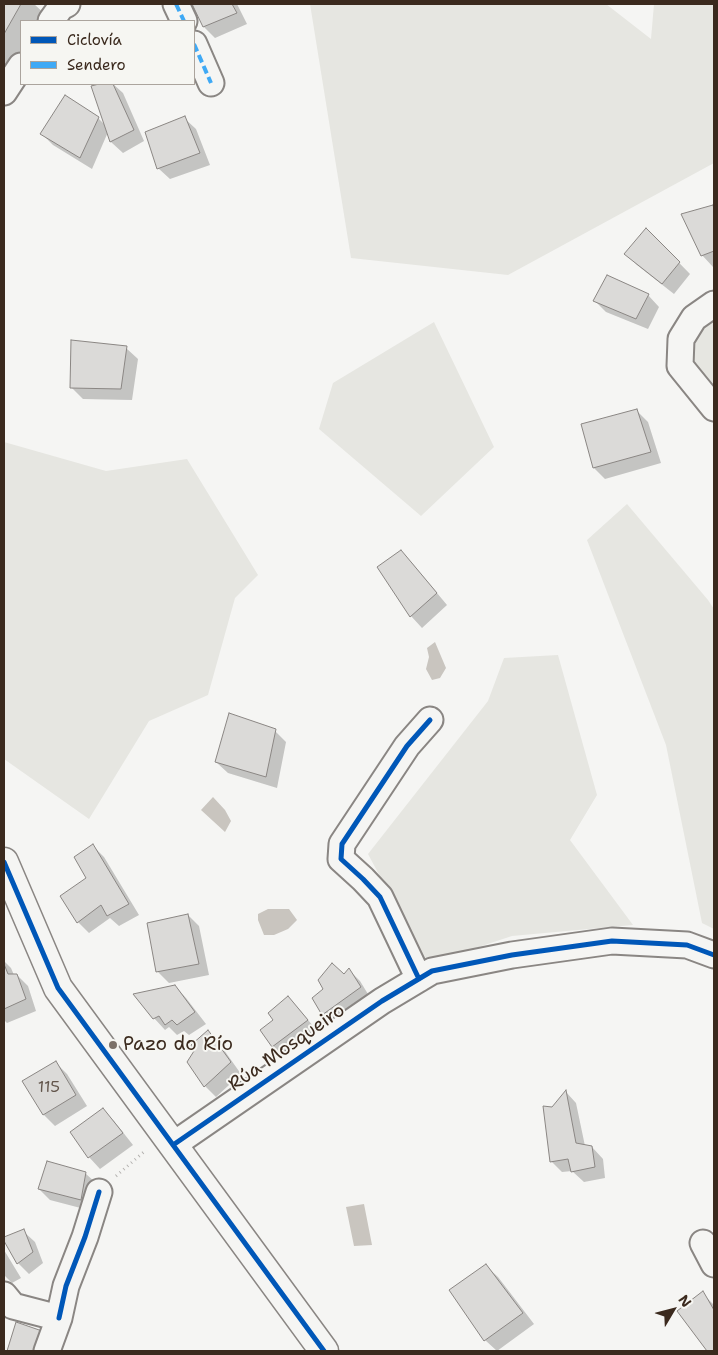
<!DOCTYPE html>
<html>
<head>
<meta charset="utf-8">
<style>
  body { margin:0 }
  #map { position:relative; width:718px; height:1355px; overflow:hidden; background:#f5f5f3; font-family:"Shantell Sans",sans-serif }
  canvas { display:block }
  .frame { position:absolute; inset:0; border:5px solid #3b2a1e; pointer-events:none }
  .legend { position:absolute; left:20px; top:20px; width:175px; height:65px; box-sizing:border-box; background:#f6f6f2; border:1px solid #aba49d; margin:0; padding:6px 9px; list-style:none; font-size:15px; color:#3b2a1e }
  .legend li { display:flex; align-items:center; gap:10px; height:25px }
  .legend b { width:25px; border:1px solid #aba49d }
  .north { position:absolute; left:648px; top:1285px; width:50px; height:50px; -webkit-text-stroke:4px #f6f6f2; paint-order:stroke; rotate:53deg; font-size:14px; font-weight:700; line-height:20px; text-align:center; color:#3b2a1e }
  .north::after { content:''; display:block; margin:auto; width:18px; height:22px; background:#3b2a1e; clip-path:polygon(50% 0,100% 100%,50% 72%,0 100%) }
</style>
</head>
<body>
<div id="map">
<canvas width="718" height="1355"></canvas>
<div class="frame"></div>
<ul class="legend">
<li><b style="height:6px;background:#0057b8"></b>Ciclovía</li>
<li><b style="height:6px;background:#3fa9f5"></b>Sendero</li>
</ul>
<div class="north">N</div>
</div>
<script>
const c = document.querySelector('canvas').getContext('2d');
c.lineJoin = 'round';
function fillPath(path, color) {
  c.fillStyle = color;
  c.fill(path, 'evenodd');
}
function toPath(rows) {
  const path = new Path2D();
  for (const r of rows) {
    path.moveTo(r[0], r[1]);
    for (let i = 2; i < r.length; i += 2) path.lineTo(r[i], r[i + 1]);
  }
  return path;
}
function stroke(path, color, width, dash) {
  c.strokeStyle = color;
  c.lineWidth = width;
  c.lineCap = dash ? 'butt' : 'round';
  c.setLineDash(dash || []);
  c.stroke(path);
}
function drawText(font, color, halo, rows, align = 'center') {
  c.font = font + ' "Shantell Sans",sans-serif';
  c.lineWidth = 4;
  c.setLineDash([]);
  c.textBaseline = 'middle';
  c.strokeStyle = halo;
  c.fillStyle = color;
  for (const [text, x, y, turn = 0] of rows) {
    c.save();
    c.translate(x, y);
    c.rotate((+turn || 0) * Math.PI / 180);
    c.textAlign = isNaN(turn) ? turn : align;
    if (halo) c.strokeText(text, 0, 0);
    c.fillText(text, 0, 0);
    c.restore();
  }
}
fillPath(toPath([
  [310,4,606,4,651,39,654,4,714,4,714,163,508,275,351,258],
  [714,316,714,389,694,365,692,345,699,327],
  [434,322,494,447,421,516,319,429,333,383],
  [4,442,106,471,187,459,258,575,235,598,208,695,149,721,89,819,4,759],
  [627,504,708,600,714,609,714,929,702,923,666,745,587,540],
  [558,655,597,795,570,840,633,925,512,936,427,964,368,854,488,701,504,658]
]), '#e6e6e1');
fillPath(toPath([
  [435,642,446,668,440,678,432,680,426,669,429,657,427,648],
  [213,797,225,810,231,821,225,832,201,810],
  [268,909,289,909,297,920,288,929,274,935,264,935,258,920,258,914],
  [364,1204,372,1245,354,1246,346,1207]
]), '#c9c5bf');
fillPath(toPath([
  [4,4,34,4,47,16,44,21,21,21,21,61,4,92],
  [193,4,237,4,247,24,215,38,204,27],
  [105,84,113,84,123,93,144,141,123,153,111,142,108,132,92,169,53,145,42,134,98,118,106,126,93,87],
  [184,118,196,129,210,165,170,179,158,168],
  [713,207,714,208,714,266,713,267,702,255],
  [646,229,690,274,674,294,637,265,626,254],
  [648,295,659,307,648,329,606,312,595,301],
  [126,348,138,359,132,400,83,399,72,388],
  [637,411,648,422,661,463,605,479,594,468],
  [401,552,412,563,447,605,422,628,411,616,378,567],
  [275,731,286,742,277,788,228,773,216,762],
  [93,846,104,857,139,915,119,926,110,918,89,933,78,922,61,896,87,878],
  [188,915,199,926,209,975,169,983,158,972],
  [4,961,11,968,14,975,17,975,28,986,36,1011,7,1023,4,1020],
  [349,970,360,981,371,999,334,1026,323,1015,313,999,344,976],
  [175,986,186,998,206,1024,189,1035,184,1031,177,1035,169,1027,165,1030,154,1018],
  [288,998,299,1009,318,1032,284,1058,273,1046,262,1031,274,1021],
  [207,1032,219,1043,241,1074,216,1097,205,1086,188,1062],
  [55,1062,67,1074,87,1106,55,1126,44,1115],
  [566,1092,576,1103,585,1146,592,1147,603,1159,605,1178,584,1182,572,1171,562,1172,551,1161,553,1109],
  [103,1110,114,1121,133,1145,100,1169,89,1157,72,1132],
  [85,1173,97,1184,92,1211,50,1200,39,1189],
  [23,1231,35,1242,43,1263,29,1274,18,1263,4,1238],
  [4,1250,21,1278,12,1283,4,1275],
  [486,1266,498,1277,534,1324,497,1351,485,1340,451,1291],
  [702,1293,714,1305,714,1351,708,1351,678,1311]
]), '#0003');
const building = toPath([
  [4,4,21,4,4,34,4,4],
  [192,4,232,4,237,13,203,27,192,4],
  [99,84,113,84,134,130,110,142,91,86,99,84],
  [65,95,99,117,80,158,40,134,65,95],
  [185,116,200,153,157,169,145,132,185,116],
  [713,205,714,209,714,251,701,256,681,214,713,205],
  [646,228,680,262,662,284,624,254,646,228],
  [607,275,649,294,636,319,593,301,607,275],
  [71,340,127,346,121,389,70,388,71,340],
  [637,409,651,452,593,468,581,424,637,409],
  [401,550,437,593,410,617,377,567,401,550],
  [229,713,276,729,266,777,215,762,229,713],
  [93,844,129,904,107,916,101,905,77,923,60,896,86,878,74,857,93,844],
  [188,914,199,964,156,972,147,923,188,914],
  [332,963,344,974,349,968,361,987,322,1015,312,998,323,989,318,980,332,963],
  [4,964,8,974,17,974,26,999,4,1009,4,964],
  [175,985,195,1012,177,1025,172,1020,165,1025,159,1016,153,1019,133,994,175,985],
  [288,996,308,1020,272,1047,260,1030,273,1020,268,1013,288,996],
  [208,1030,231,1062,204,1087,187,1062,194,1051,191,1045,208,1030],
  [56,1061,76,1095,43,1115,22,1081,56,1061],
  [566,1090,576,1143,592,1146,595,1167,571,1172,568,1159,550,1162,543,1106,552,1107,566,1090],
  [103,1108,123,1133,88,1158,70,1132,103,1108],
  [47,1161,86,1172,81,1200,38,1189,47,1161],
  [24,1229,33,1252,17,1264,4,1241,4,1237,24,1229],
  [486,1264,523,1313,484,1341,449,1290,486,1264],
  [703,1291,714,1310,714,1351,707,1351,677,1311,703,1291],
  [16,1322,45,1332,38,1351,7,1351,16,1322]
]);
fillPath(building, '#dbdad8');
stroke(building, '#8a8683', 1);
const street = toPath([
  [176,4,184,21],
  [51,21,61,7,67,4],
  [194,44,211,83],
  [4,92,21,66],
  [714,304,694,318,681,339,680,366,714,408],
  [419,979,380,897,363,879,341,859,342,844,407,746,430,720],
  [173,1145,382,1001,432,971,512,955,612,941,687,945,714,955],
  [703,1243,714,1264],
  [4,1295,13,1306,59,1318,47,1351],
  [59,1318,66,1286,85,1237,99,1192]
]);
const secondary = toPath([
  [4,862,58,988,324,1351]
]);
stroke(street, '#8a8683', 29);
stroke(secondary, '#8a8683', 31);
stroke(toPath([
  [116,1176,145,1151]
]), '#b2b0ae', 3, [1, 4]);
stroke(street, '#f5f5f3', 25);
stroke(secondary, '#f5f5f3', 28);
stroke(toPath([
  [176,4,184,21],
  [194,44,211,83]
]), '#3fa9f5', 4, [8, 4]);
stroke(toPath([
  [4,862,58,988,324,1351],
  [419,979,380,897,363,879,341,859,342,844,407,746,430,720],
  [173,1145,382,1001,432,971,512,955,612,941,687,945,714,955],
  [59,1318,66,1286,85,1237,99,1192]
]), '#0057b8', 5);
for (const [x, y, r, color] of [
  [113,1045,5,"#7c7169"]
]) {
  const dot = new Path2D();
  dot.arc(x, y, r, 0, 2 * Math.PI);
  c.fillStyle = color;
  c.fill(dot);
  stroke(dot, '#f6f6f2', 2);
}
drawText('16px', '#63564c', null, [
  ["115",49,1088]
]);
drawText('19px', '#3b2a1e', '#f6f6f2', [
  ["Pazo do Río",123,1045]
], 'left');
drawText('19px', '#3b2a1e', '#f6f6f2', [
  ["Rúa Mosqueiro",287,1048,-35]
]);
</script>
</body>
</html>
